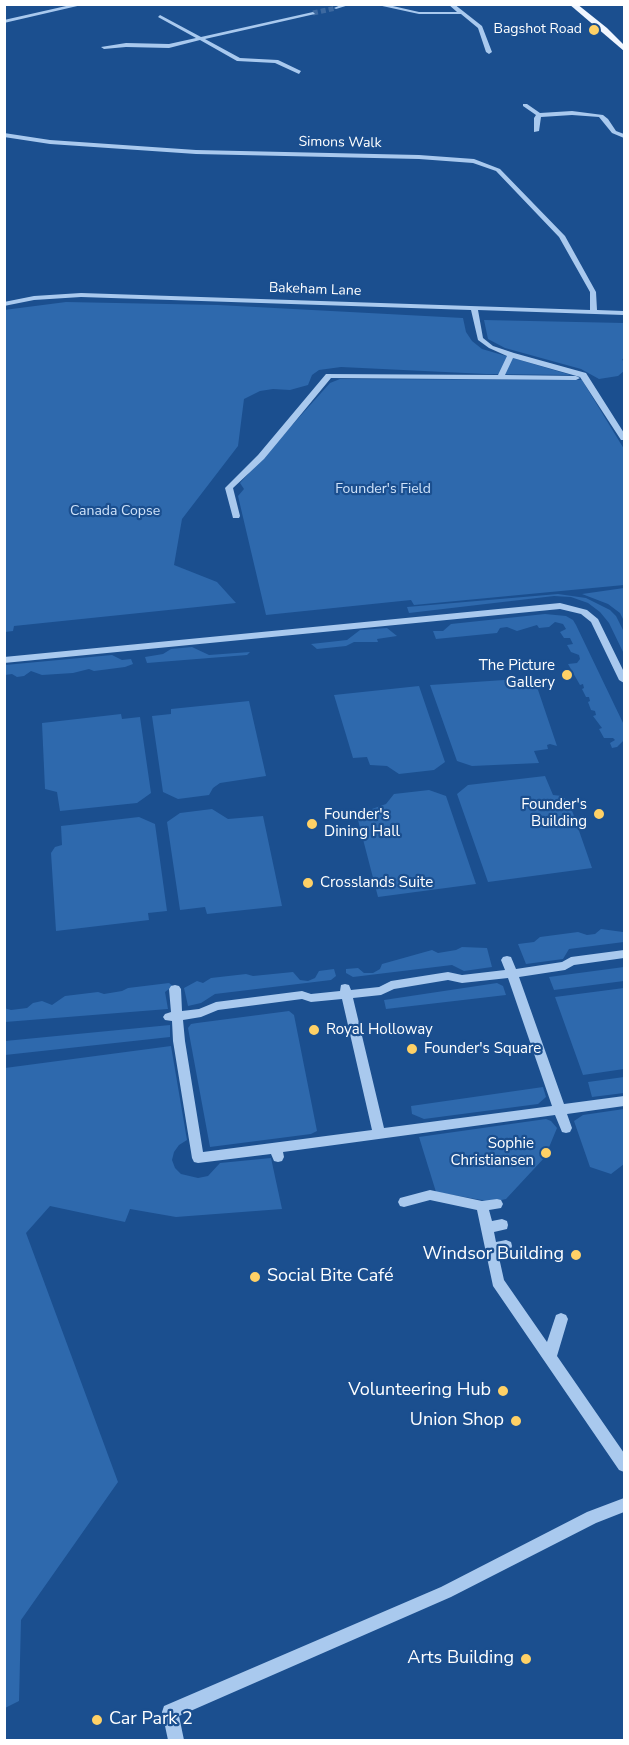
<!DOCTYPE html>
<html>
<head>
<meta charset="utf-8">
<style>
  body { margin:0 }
  #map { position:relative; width:629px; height:1745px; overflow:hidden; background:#1b4f8f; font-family:"Nunito Sans",sans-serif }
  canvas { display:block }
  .frame { position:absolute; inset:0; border:6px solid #fff; pointer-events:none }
</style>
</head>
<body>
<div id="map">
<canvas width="629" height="1745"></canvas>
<div class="frame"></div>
</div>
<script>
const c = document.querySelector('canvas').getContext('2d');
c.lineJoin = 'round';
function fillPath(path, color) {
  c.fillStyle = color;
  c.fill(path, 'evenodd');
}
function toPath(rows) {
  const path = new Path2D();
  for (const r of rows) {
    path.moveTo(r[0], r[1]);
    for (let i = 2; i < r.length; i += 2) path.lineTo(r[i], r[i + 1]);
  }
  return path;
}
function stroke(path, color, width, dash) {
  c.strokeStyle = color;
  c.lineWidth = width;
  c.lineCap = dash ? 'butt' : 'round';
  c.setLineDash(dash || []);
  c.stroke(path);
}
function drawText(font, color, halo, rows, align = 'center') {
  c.font = font + ' "Nunito Sans",sans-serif';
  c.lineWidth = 4.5;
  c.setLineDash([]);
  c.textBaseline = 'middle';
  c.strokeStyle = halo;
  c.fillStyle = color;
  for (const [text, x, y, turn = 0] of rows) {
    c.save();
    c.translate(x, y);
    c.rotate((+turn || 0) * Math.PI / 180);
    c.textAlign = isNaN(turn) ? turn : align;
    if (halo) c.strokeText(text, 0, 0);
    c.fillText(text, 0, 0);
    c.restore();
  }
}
fillPath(toPath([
  [66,302,218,305,463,318,466,332,472,341,482,349,571,375,486,374,341,367,319,370,312,375,308,385,290,390,273,389,260,391,244,399,238,446,182,519,174,565,217,582,236,603,14,626,13,631,5,632,4,310],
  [484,320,624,323,624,357,622,360,624,361,624,371,618,376,599,379,581,369,505,348,488,339],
  [340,379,582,380,624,449,624,585,414,605,411,600,266,615,238,496,244,489,240,483,330,383],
  [624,588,624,621,620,613,608,604,582,594],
  [558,594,586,598,610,610,616,616,624,632,624,654,609,623,600,612,588,603,571,597,554,596,409,613,407,607],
  [545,614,566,616,573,620,576,625,624,725,624,740,617,747,612,748,610,743,615,740,613,738,604,738,599,729,602,728,593,716,596,715,595,711,591,710,588,702,590,701,589,697,586,697,582,689,584,688,583,684,580,685,568,664,577,663,580,659,579,655,571,652,567,645,573,644,570,638,564,638,560,632,566,629,563,624,555,622,549,627,539,628,537,625,517,631,507,627,500,628,497,633,436,639,433,631,443,631,451,624],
  [387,628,397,636,377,639,378,642,354,642,346,646,317,649,311,644,347,640,360,630],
  [192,647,209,655,250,652,247,655,147,663,145,657,163,654,171,649],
  [112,655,122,660,131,659,133,664,125,667,94,671,89,669,73,673,42,675,31,671,24,676,17,677,12,674,5,675,5,665],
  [534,678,557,746,550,744,547,745,548,749,534,751,539,763,472,766,457,761,430,685],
  [419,686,445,762,434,770,399,774,387,766,370,765,367,757,353,758,334,695],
  [249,701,266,776,220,783,213,788,209,795,178,799,163,792,152,716,171,714,171,709],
  [121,714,122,719,140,717,151,793,137,803,60,811,57,792,45,789,42,723],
  [545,776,553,795,562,796,569,802,592,868,488,882,457,794,468,785],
  [429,790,446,796,476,884,378,897,358,820,373,818,372,809,386,804,394,794],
  [212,809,228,819,263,816,282,906,207,914,205,907,180,910,167,822,180,813],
  [139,817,155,824,167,911,148,913,149,920,56,931,51,853,55,847,62,845,61,826],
  [601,929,623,932,624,942,569,949,563,959,526,964,518,944,534,942,540,937,578,932,587,935,595,934],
  [462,947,487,948,492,967,464,971,452,965,353,977,346,973,346,969,358,968,364,973,373,973,380,969,382,964,432,950,438,953,456,950],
  [624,967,624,981,554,990,549,977],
  [334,969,336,976,331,980,215,994,201,1003,188,1006,184,988,197,981,203,983,211,978,246,974,253,976,293,972,300,980,308,981,315,978,319,971],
  [169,983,173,986,165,992,168,1009,5,1022,4,1008,11,1010,27,1008,33,1003,42,1001,52,1005,65,996,98,992,104,994,122,991,128,988],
  [497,983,503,986,506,995,386,1009,384,1000],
  [624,988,624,1069,583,1075,555,997],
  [289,1011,294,1015,317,1131,311,1134,210,1147,188,1028,191,1024,197,1023],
  [170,1025,170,1037,5,1055,5,1041],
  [171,1046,187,1140,179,1145,174,1152,172,1160,175,1168,181,1174,198,1178,208,1176,220,1163,271,1158,282,1209,176,1217,130,1209,125,1222,50,1206,26,1233,118,1482,21,1620,19,1701,5,1708,5,1068],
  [624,1077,624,1093,592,1097,588,1082],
  [543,1087,546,1097,538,1104,424,1119,412,1114,411,1106],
  [624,1109,624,1164,611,1174,590,1167,574,1121,583,1115],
  [546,1119,551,1121,557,1128,545,1157,506,1199,493,1202,436,1192,419,1137]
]), '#2e69ad');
stroke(toPath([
  [313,13,336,8]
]), '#3d69a0', 5, [5, 3]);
fillPath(toPath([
  [75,4,86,4,4,23,4,20,75,4],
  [343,4,352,4,336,9,334,8,343,4],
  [373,4,384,4,419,12,457,12,448,4,454,4,482,26,492,52,489,54,486,52,478,28,461,14,419,14,373,4],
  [313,12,315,14,205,39,240,58,278,60,301,71,299,74,275,63,237,61,200,40,169,48,126,47,104,49,101,47,126,43,169,44,196,38,158,17,160,15,201,37,313,12],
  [523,104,527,104,540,113,572,111,603,115,608,119,616,131,624,134,624,138,612,133,599,117,572,115,541,117,539,131,534,132,534,118,536,115,523,106,523,104],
  [4,133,50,140,196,150,419,155,474,159,500,169,565,236,596,292,597,310,624,311,624,315,478,310,483,338,493,346,514,353,586,373,624,433,624,440,621,440,580,377,513,358,505,375,576,376,580,378,576,380,331,378,264,459,233,488,240,516,239,518,233,518,225,488,258,455,326,374,498,375,507,356,489,348,478,340,471,310,81,297,34,300,4,306,4,302,34,296,81,293,590,310,590,292,559,237,496,171,473,163,419,159,196,154,50,144,4,137,4,133],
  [560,603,587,610,598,619,624,672,624,683,619,680,591,622,581,614,560,609,4,663,4,657,560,603],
  [624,950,624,958,574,965,565,970,519,977,564,1104,624,1096,624,1106,567,1114,572,1128,570,1132,566,1133,562,1132,555,1115,283,1152,284,1157,282,1161,278,1162,274,1161,271,1154,198,1163,194,1162,192,1158,173,1041,172,1021,165,1020,163,1017,165,1014,171,1012,169,989,171,986,175,985,179,986,181,989,182,1011,199,1009,216,1002,302,991,311,994,340,991,341,985,345,984,349,985,351,990,379,987,391,981,448,972,462,975,505,970,501,960,503,957,507,956,511,957,516,969,562,962,571,957,624,950],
  [508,978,552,1106,384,1128,353,998,381,995,394,989,448,980,462,983,508,978],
  [302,999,311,1002,342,999,372,1130,203,1152,185,1041,183,1020,201,1017,218,1010,302,999],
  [430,1190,482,1201,497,1199,501,1200,503,1204,501,1208,489,1210,492,1221,502,1219,507,1221,508,1225,507,1229,494,1232,496,1242,506,1240,511,1242,512,1246,511,1250,498,1253,504,1280,547,1342,556,1315,561,1313,566,1315,568,1319,557,1356,624,1453,624,1472,619,1470,493,1286,477,1210,430,1200,404,1207,400,1206,398,1202,400,1198,430,1190],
  [624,1498,624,1512,596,1523,451,1597,179,1716,184,1740,168,1740,162,1712,164,1706,441,1587,587,1512,624,1498]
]), '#a9c9ee');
fillPath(toPath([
  [569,4,577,4,607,28,624,45,624,51,569,4]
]), '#f0f6ff');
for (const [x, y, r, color] of [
  [594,30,6,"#ffd166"],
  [567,675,6,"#ffd166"],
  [599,814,6,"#ffd166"],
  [312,824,6,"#ffd166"],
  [308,883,6,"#ffd166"],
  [314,1030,6,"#ffd166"],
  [412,1049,6,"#ffd166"],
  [546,1153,6,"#ffd166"],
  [576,1255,6,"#ffd166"],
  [255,1277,6,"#ffd166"],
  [503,1391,6,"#ffd166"],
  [516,1421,6,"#ffd166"],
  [526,1659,6,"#ffd166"],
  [97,1720,6,"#ffd166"]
]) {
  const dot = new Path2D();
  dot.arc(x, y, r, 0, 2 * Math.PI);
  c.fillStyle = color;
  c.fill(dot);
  stroke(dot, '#1b4f8f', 2);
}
drawText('14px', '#fff', '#1b4f8f', [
  ["Bagshot Road",582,30]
], 'right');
drawText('14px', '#fff', '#1b4f8f', [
  ["Simons Walk",340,143,1],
  ["Bakeham Lane",315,290,2]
]);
drawText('14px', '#cfe3fa', '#1b4f8f', [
  ["Founder's Field",383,490],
  ["Canada Copse",115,512]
]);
drawText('15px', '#fff', '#1b4f8f', [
  ["The Picture",555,666,"right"],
  ["Gallery",555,683,"right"],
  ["Founder's",587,805,"right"],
  ["Building",587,822,"right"],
  ["Founder's",324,815],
  ["Dining Hall",324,832],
  ["Crosslands Suite",320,883],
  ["Royal Holloway",326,1030],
  ["Founder's Square",424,1049],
  ["Sophie",534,1144,"right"],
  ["Christiansen",534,1161,"right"]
], 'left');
drawText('18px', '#fff', '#1b4f8f', [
  ["Windsor Building",564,1255],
  ["Social Bite Café",267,1277,"left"],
  ["Volunteering Hub",491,1391],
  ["Union Shop",504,1421],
  ["Arts Building",514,1659],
  ["Car Park 2",109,1720,"left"]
], 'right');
</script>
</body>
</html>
